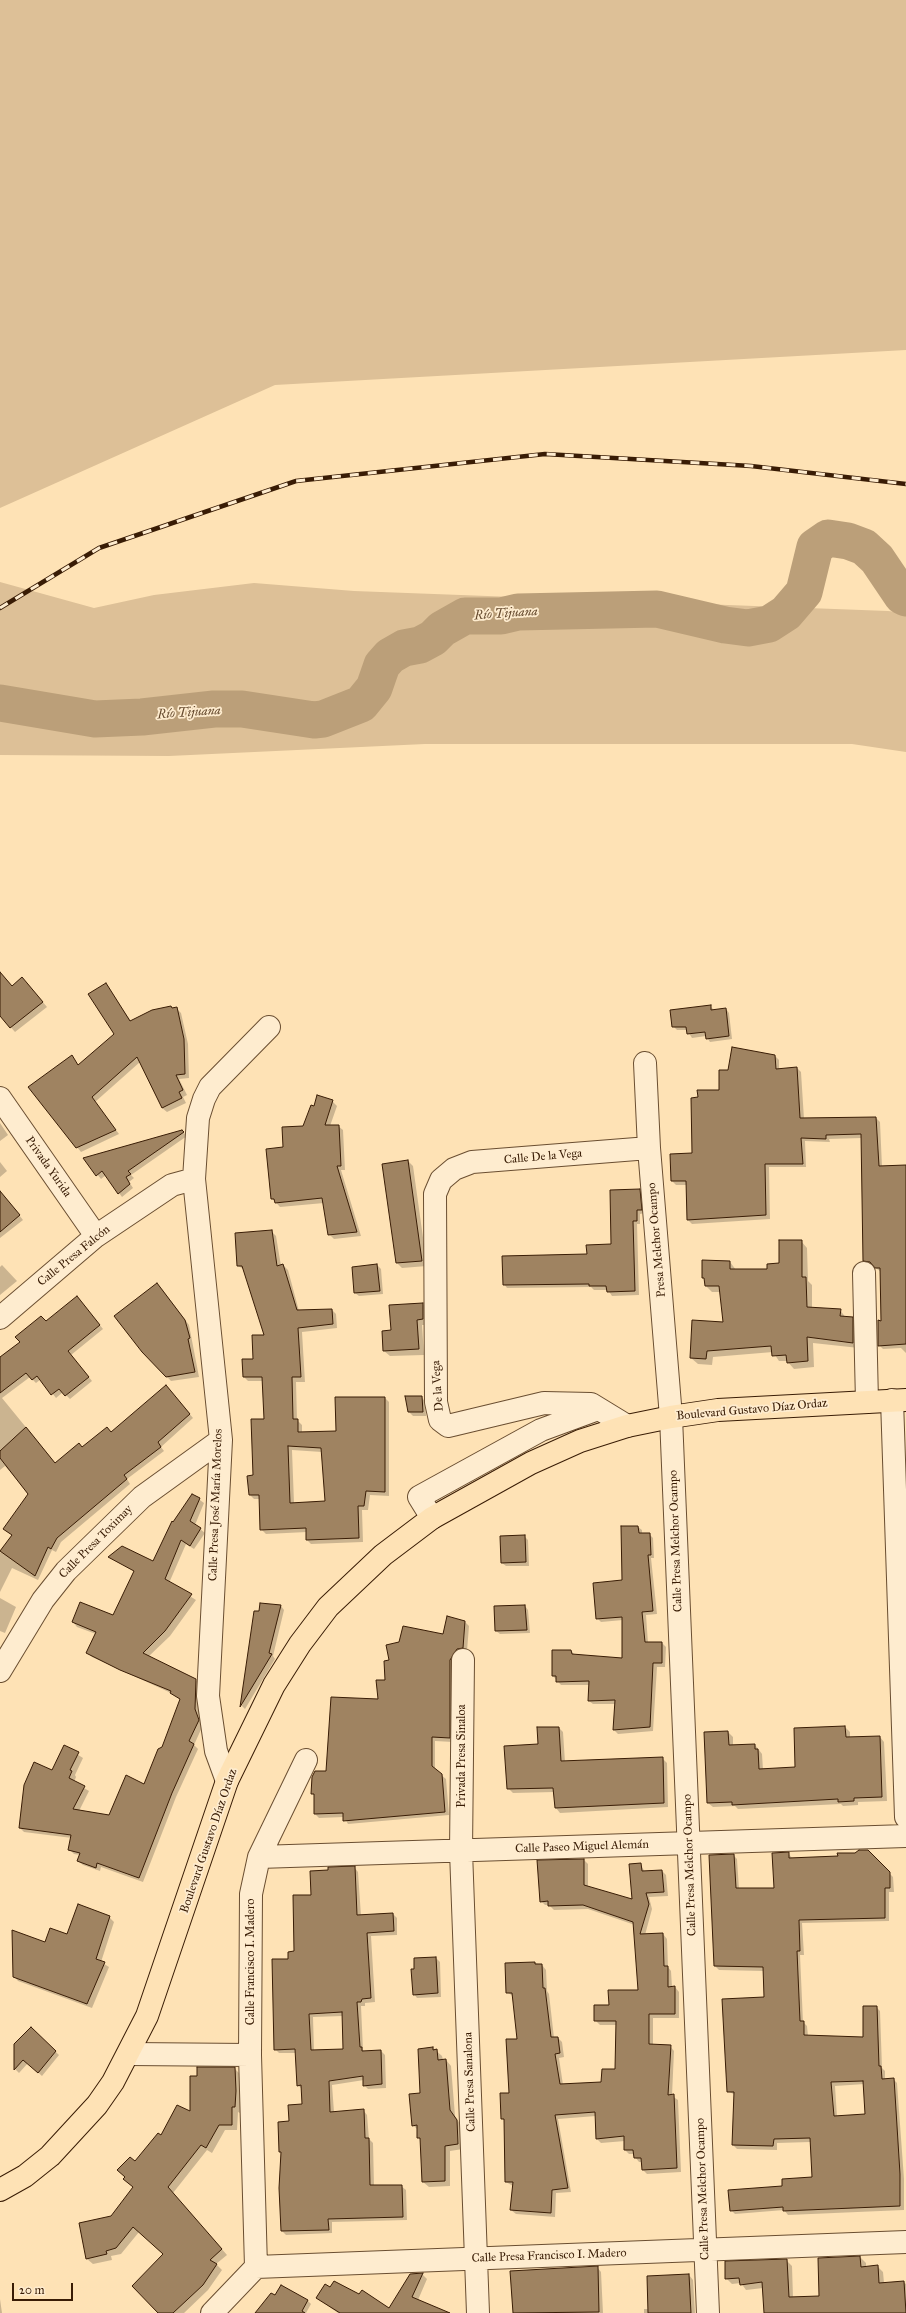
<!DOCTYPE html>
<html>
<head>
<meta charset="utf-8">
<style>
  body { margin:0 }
  #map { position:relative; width:906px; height:2313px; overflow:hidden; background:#fee2b5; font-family:"IM FELL Great Primer",serif }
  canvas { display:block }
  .scale { position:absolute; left:12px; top:2283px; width:61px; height:18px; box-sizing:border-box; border:2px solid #391c05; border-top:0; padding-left:5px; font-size:12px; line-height:14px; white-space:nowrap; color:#391c05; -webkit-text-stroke:3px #feeccf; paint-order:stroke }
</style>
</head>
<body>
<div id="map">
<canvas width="906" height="2313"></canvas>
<div class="scale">20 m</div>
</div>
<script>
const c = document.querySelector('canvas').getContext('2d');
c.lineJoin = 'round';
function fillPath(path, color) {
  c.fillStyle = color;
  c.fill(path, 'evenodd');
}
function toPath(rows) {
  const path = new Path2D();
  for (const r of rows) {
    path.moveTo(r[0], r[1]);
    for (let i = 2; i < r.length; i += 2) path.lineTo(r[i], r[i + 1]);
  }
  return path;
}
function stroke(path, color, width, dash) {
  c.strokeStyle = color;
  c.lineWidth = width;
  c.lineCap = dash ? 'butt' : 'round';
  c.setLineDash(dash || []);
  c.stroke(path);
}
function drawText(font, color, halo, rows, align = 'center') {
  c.font = font + ' "IM FELL Great Primer",serif';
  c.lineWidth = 3.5;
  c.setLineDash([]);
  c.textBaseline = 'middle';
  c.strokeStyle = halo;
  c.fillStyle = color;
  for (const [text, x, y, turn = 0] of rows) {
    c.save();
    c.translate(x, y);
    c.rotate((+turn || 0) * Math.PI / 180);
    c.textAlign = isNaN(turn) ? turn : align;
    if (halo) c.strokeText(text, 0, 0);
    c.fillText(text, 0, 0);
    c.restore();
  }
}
fillPath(toPath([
  [0,0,906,0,906,350,275,385,0,508],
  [0,582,94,608,154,595,254,583,354,591,888,611,906,613,906,752,852,744,425,744,169,756,0,755]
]), '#ddc097');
fillPath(toPath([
  [0,973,12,987,27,983,47,1007,15,1032,0,1015],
  [106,985,131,1021,172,1009,176,1008,181,1013,188,1044,189,1078,179,1079,187,1095,183,1097,186,1103,167,1112,162,1108,140,1062,95,1102,119,1134,81,1152,30,1087,72,1057,79,1066,115,1034],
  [710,1006,714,1010,726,1009,729,1013,732,1039,710,1042,706,1036,692,1038,687,1030,677,1030,673,1026],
  [775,1056,779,1060,779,1070,797,1068,801,1072,804,1119,876,1118,880,1122,882,1167,906,1166,906,1353,901,1348,883,1349,879,1345,882,1322,880,1271,864,1260,862,1138,829,1139,830,1142,805,1141,806,1167,769,1167,770,1219,692,1224,688,1220,687,1185,676,1185,672,1181,694,1154,729,1071],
  [332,1101,337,1106,330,1126,338,1126,343,1130,345,1170,341,1170,361,1236,334,1239,329,1234,324,1203,280,1207,272,1198,284,1148,304,1127,314,1107],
  [0,1123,8,1135,0,1141],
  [182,1131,187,1136,131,1175,134,1178,129,1182,133,1188,122,1197,106,1175,101,1179,85,1159],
  [408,1161,413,1166,427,1266,402,1268,397,1263],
  [0,1162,7,1171,0,1177],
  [639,1190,643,1194,645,1213,640,1214,640,1224,637,1224,639,1295,612,1296,608,1290,594,1290,591,1287,507,1288,504,1284,612,1245],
  [0,1191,23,1220,0,1238],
  [272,1232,276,1236,281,1266,283,1265,288,1270,299,1311,332,1310,336,1314,337,1328,302,1332,305,1382,296,1382,297,1420,302,1425,302,1432,337,1432,385,1398,389,1402,389,1496,370,1495,368,1510,362,1510,363,1542,311,1544,307,1540,307,1532,266,1534,261,1529,261,1499,254,1499,250,1495,265,1420,263,1381,248,1381,244,1377,265,1336,245,1270,238,1266],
  [292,1450,322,1452,326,1502,294,1503],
  [801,1241,807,1248,808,1281,812,1285,812,1308,840,1310,846,1318,852,1318,858,1325,859,1348,813,1343,814,1367,794,1369,787,1361,779,1361,773,1352,713,1357,712,1365,698,1364,691,1358,724,1323,721,1292,712,1292,706,1286,706,1280,703,1277,730,1262,736,1270,768,1270,780,1264],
  [2,1265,17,1281,0,1295,0,1267],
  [377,1265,381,1269,383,1294,359,1296,355,1293],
  [162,1289,189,1325,199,1377,171,1381,143,1352],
  [81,1302,103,1329,71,1355,92,1381,70,1399,63,1392,56,1398,41,1379,36,1383,30,1377,2,1398,56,1464,112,1433,166,1386,193,1418,161,1447,164,1451,127,1479,130,1484,61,1542,56,1552,52,1550,38,1580,12,1568,0,1592,0,1553,12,1535,4,1529,29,1494,5,1466,0,1470,0,1359,46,1322],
  [423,1304,428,1309,428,1325,422,1325,424,1355,390,1356,384,1351,392,1331],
  [421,1397,425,1401,426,1416,413,1416,409,1412],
  [193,1495,204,1503,195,1525,205,1533,194,1549,186,1544,169,1583,196,1600,170,1636,148,1657,196,1680,200,1685,200,1714,203,1725,194,1745,198,1749,176,1797,143,1882,101,1867,100,1871,83,1865,78,1861,80,1855,74,1854,69,1849,72,1838,24,1832,20,1828,53,1772,64,1746,83,1758,75,1775,76,1777,74,1782,89,1791,79,1811,110,1816,145,1785,163,1747,181,1700,171,1693,92,1657,87,1652,96,1634,77,1627,73,1622,114,1617,135,1572,110,1557,153,1563,174,1523],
  [638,1527,642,1530,642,1534,649,1534,653,1538,654,1558,651,1558,657,1614,646,1615,648,1643,662,1643,666,1647,665,1667,657,1667,653,1731,618,1734,614,1730,616,1704,593,1704,589,1701,590,1685,561,1685,553,1676,571,1651,575,1655,623,1659,623,1620,601,1622,597,1618,623,1581],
  [524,1536,528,1540,529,1566,506,1566,502,1563],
  [0,1598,16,1607,5,1633,0,1631],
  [281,1606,284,1610,273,1656,275,1659,245,1709,242,1706,253,1634],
  [525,1606,528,1610,530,1633,500,1634,496,1631],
  [465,1622,469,1626,467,1651,453,1742,435,1741,435,1770,446,1779,449,1815,348,1824,344,1817,319,1818,315,1814,315,1796,312,1793,379,1700,390,1661,443,1636],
  [845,1727,850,1732,850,1738,880,1737,884,1742,887,1801,858,1802,858,1805,843,1806,841,1804,738,1809,735,1806,713,1807,708,1803,728,1732,733,1737,733,1746,755,1745,759,1750,762,1754,763,1770,796,1768],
  [559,1728,563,1732,565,1762,662,1758,667,1763,668,1807,560,1813,556,1808,555,1792,513,1793,508,1788,539,1745],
  [867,1851,893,1877,894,1892,889,1892,889,1921,802,1923,804,1955,800,1955,803,2022,807,2026,808,2036,864,2038,876,2007,880,2011,882,2068,885,2071,885,2080,893,2079,897,2083,904,2179,904,2210,788,2215,784,2210,735,2214,731,2210,783,2187,813,2178,811,2142,777,2143,777,2150,737,2149,733,2145,735,2095,728,2091,765,1998,764,1971,719,1970,715,1966,733,1855,737,1859,739,1889,775,1889,788,1853,792,1858,839,1857],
  [865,2084,866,2115,837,2117,835,2086],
  [584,1860,588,1864,588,1887,633,1900,640,1864,645,1872,662,1871,666,1875,668,1896,649,1897,652,1909,645,1935,663,1934,667,1939,668,1967,671,1971,672,1987,675,1987,679,1992,679,2018,653,2018,653,2045,670,2046,674,2051,672,2096,678,2100,681,2172,647,2174,643,2170,642,2162,639,2162,635,2157,635,2154,629,2154,625,2150,625,2141,601,2143,597,2139,596,2116,558,2119,571,2192,556,2193,555,2217,516,2214,511,2210,513,2186,506,2182,505,2121,502,2118,510,2094,518,2040,514,1997,507,1992,535,1963,542,1965,546,1970,547,1991,549,1994,554,2038,558,2038,562,2042,564,2057,559,2058,563,2085,602,2083,616,2070,617,2025,600,2025,595,2020,610,2006,639,1991,635,1925,588,1909,554,1910,549,1905,545,1905,541,1901],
  [354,1867,358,1872,361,1916,393,1914,397,1918,397,1935,371,1936,375,2002,365,2003,365,2006,361,2006,363,2050,365,2052,381,2051,385,2055,386,2088,368,2089,364,2085,364,2080,332,2085,334,2112,363,2110,367,2115,369,2139,373,2143,374,2186,401,2186,406,2190,407,2220,332,2222,332,2233,286,2235,282,2231,282,2154,280,2151,290,2122,303,2105,303,2090,298,2085,297,2053,279,2053,275,2049,289,1960,295,1952,312,1896],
  [343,2016,344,2050,314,2051,313,2017],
  [109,1917,114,1922,101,1962,109,1967,92,2008,18,1981,14,1976,67,1935],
  [436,1958,440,1962,441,1997,417,1998,414,1994],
  [31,2028,59,2055,42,2076,28,2063,19,2073,15,2069,15,2045],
  [433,2048,442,2056,443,2060,446,2060,451,2066,455,2116,462,2127,463,2149,450,2151,450,2186,429,2187,423,2182,422,2141,418,2137,418,2130,413,2125],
  [234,2068,240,2074,241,2097,240,2113,238,2112,237,2130,225,2130,212,2153,207,2150,173,2193,227,2255,216,2264,222,2270,208,2290,184,2313,159,2313,164,2255,139,2232,121,2254,111,2256,112,2260,93,2264,87,2259,80,2223,111,2217,134,2188,124,2179,135,2162,161,2137,191,2113,198,2077],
  [860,2257,866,2263,866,2267,877,2266,883,2272,884,2283,903,2282,906,2284,906,2313,765,2313,763,2288,746,2290,741,2283,732,2284,726,2278,786,2260,792,2266,793,2298,820,2297],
  [597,2267,601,2272,603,2313,514,2313,511,2271],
  [422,2274,427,2279,418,2300,447,2313,338,2313,317,2298,389,2309],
  [689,2275,693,2280,695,2313,644,2313,644,2309,649,2309],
  [276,2297,307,2300,311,2304,306,2313,256,2313],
  [0,2299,2,2313,0,2313]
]), '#0003');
stroke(toPath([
  [0,703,95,719,142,717,214,709,242,709,314,720,323,719,361,704,374,688,382,665,390,656,404,648,420,645,433,638,442,629,465,616,501,616,518,612,657,609,725,625,748,628,769,624,786,613,804,592,815,547,828,538,848,541,864,547,877,559,902,596,906,598]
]), '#bb9f79', 37);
const building = toPath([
  [0,972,12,986,22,977,43,1002,10,1028,0,1016,0,972],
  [106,983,130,1021,152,1010,171,1006,172,1008,177,1007,184,1039,185,1074,176,1075,183,1090,179,1092,182,1098,162,1108,137,1057,92,1097,116,1130,76,1148,28,1087,72,1055,78,1065,114,1034,88,994,106,983],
  [711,1005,711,1010,726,1008,729,1036,706,1039,705,1032,687,1034,686,1027,672,1027,670,1010,711,1005],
  [732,1047,775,1055,776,1069,797,1067,800,1118,876,1117,879,1166,906,1165,906,1344,878,1346,878,1320,881,1321,880,1268,875,1268,870,1262,863,1261,861,1134,826,1135,826,1139,801,1138,803,1164,765,1164,766,1215,687,1220,686,1181,671,1181,670,1154,692,1153,691,1098,698,1097,697,1090,719,1090,719,1070,728,1070,732,1047],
  [317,1095,333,1100,325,1125,339,1125,341,1166,337,1166,357,1232,328,1235,322,1198,275,1203,274,1199,271,1199,266,1149,283,1147,282,1127,303,1126,311,1105,314,1106,317,1095],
  [182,1130,184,1132,128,1171,131,1174,126,1177,130,1184,118,1194,102,1171,96,1176,83,1158,182,1130],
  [408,1160,422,1261,396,1263,382,1164,408,1160],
  [640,1189,642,1210,637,1210,637,1221,633,1221,635,1291,607,1292,606,1286,589,1286,589,1284,503,1285,502,1256,587,1254,586,1245,611,1244,610,1190,640,1189],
  [0,1191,20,1215,0,1232,0,1191],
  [272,1230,277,1266,283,1264,297,1310,332,1309,333,1324,298,1328,301,1377,292,1377,293,1419,298,1419,298,1432,336,1431,335,1397,385,1397,385,1492,366,1491,364,1506,358,1506,359,1538,306,1540,306,1528,260,1530,259,1495,249,1495,247,1476,253,1475,251,1419,264,1419,262,1377,243,1377,242,1359,253,1359,252,1335,264,1335,242,1266,237,1266,235,1233,272,1230],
  [288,1446,321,1448,325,1501,290,1503,288,1446],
  [779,1240,802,1240,802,1277,806,1277,807,1307,841,1309,840,1316,853,1317,853,1343,807,1337,808,1361,787,1363,786,1355,772,1356,771,1346,707,1351,706,1359,690,1358,692,1320,723,1322,719,1286,705,1286,704,1278,702,1278,702,1260,730,1261,730,1269,767,1269,767,1264,779,1263,779,1240],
  [377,1264,380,1291,354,1293,352,1267,377,1264],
  [157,1283,185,1320,190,1338,188,1339,195,1372,166,1377,142,1352,114,1316,157,1283],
  [77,1296,100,1325,68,1351,89,1377,65,1396,59,1389,51,1395,37,1376,32,1380,26,1373,0,1393,0,1357,20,1342,15,1337,41,1316,46,1321,77,1296],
  [423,1303,423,1319,417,1320,419,1349,383,1351,382,1331,391,1330,389,1305,423,1303],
  [166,1385,190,1414,158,1442,161,1447,124,1475,127,1479,57,1538,51,1549,48,1547,35,1576,0,1551,12,1535,3,1529,28,1494,0,1458,0,1451,26,1427,55,1463,79,1443,82,1447,107,1427,111,1432,166,1385],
  [405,1396,422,1396,423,1412,408,1412,405,1396],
  [192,1494,200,1498,190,1521,201,1528,190,1546,181,1540,165,1579,192,1594,165,1631,143,1653,196,1679,195,1709,199,1720,189,1741,194,1744,172,1793,139,1878,97,1863,96,1868,77,1861,80,1853,68,1850,71,1835,19,1828,24,1785,34,1762,52,1770,64,1745,79,1752,70,1770,72,1771,69,1778,85,1786,73,1809,109,1815,126,1775,144,1784,158,1749,162,1747,180,1699,170,1693,171,1691,120,1670,86,1653,96,1632,72,1622,80,1602,113,1615,134,1571,108,1557,122,1546,153,1561,172,1521,173,1522,192,1494],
  [621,1526,638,1526,639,1533,650,1533,651,1555,648,1555,653,1611,642,1612,645,1642,662,1642,662,1663,653,1663,650,1727,613,1730,615,1700,588,1701,589,1681,556,1682,556,1676,552,1676,552,1650,571,1650,572,1654,622,1658,622,1617,596,1619,593,1583,622,1580,621,1526],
  [525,1535,526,1562,501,1563,500,1536,525,1535],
  [260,1603,281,1605,269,1653,272,1654,240,1707,254,1611,259,1611,260,1603],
  [525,1605,527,1630,495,1631,494,1606,525,1605],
  [447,1616,465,1621,463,1648,457,1649,450,1660,450,1738,432,1737,432,1766,442,1774,445,1812,343,1821,343,1813,314,1814,314,1794,311,1794,312,1777,315,1771,326,1771,331,1697,378,1699,376,1680,385,1680,384,1661,389,1660,386,1645,399,1642,403,1626,443,1634,447,1616],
  [845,1726,846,1737,880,1736,882,1797,854,1798,854,1801,838,1802,838,1799,732,1805,732,1802,707,1803,704,1732,728,1731,729,1745,755,1744,755,1749,758,1749,759,1769,795,1767,794,1728,845,1726],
  [537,1727,559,1727,561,1761,663,1757,664,1803,555,1808,553,1788,507,1789,504,1746,538,1744,537,1727],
  [859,1850,868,1850,890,1872,890,1888,885,1888,885,1918,799,1920,800,1951,797,1951,800,2021,804,2021,804,2035,863,2037,863,2006,877,2006,879,2066,881,2066,882,2079,894,2078,900,2174,900,2206,783,2211,783,2207,730,2211,728,2190,782,2186,782,2179,812,2177,810,2138,774,2139,773,2146,732,2145,734,2092,727,2092,722,1999,764,1997,763,1967,714,1966,709,1855,734,1854,736,1888,774,1888,772,1853,789,1852,789,1858,838,1856,837,1853,855,1853,859,1850],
  [863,2081,865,2114,834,2116,831,2082,863,2081],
  [584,1859,584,1885,632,1899,629,1864,641,1863,642,1871,662,1870,664,1892,646,1893,649,1904,640,1934,663,1933,664,1966,668,1966,668,1987,675,1986,675,2014,649,2014,649,2044,671,2045,668,2095,674,2094,677,2168,642,2170,641,2158,634,2158,633,2150,624,2150,624,2136,596,2139,595,2112,555,2115,568,2188,552,2190,551,2213,510,2210,513,2182,505,2182,504,2119,501,2119,500,2093,509,2093,506,2039,517,2039,512,1993,506,1993,505,1963,535,1962,535,1964,542,1964,543,1988,545,1988,551,2037,558,2037,560,2053,555,2054,560,2084,601,2082,602,2069,615,2069,616,2021,594,2021,594,2005,609,2005,608,1990,638,1990,633,1922,583,1905,548,1906,548,1901,540,1902,537,1860,584,1859],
  [355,1866,357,1915,393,1913,394,1931,367,1933,371,1998,362,1999,361,2002,357,2002,360,2047,362,2047,362,2051,381,2050,382,2084,363,2086,363,2076,329,2081,330,2112,364,2109,365,2138,369,2138,370,2185,402,2185,403,2217,328,2219,329,2230,281,2231,279,2188,281,2152,279,2152,278,2122,289,2121,288,2105,302,2104,301,2085,297,2086,295,2049,274,2050,272,1959,288,1959,288,1952,294,1951,293,1895,311,1895,310,1871,328,1870,328,1867,355,1866],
  [342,2012,343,2049,311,2050,309,2014,342,2012],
  [78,1904,110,1916,96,1959,105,1962,87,2004,13,1977,12,1930,45,1942,50,1928,67,1934,78,1904],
  [436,1957,438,1993,413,1995,411,1969,414,1969,414,1958,436,1957],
  [31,2027,56,2051,38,2073,23,2060,14,2070,14,2044,31,2027],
  [433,2047,433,2050,437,2049,438,2060,446,2059,450,2110,457,2120,458,2144,445,2146,445,2181,422,2182,420,2138,417,2138,417,2125,412,2126,409,2094,420,2093,418,2049,433,2047],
  [197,2067,235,2067,236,2091,235,2107,232,2107,232,2125,219,2125,206,2148,201,2145,168,2187,222,2249,210,2260,217,2264,203,2285,173,2313,158,2313,132,2286,163,2254,133,2227,116,2248,106,2251,107,2254,86,2259,79,2223,111,2216,133,2187,123,2179,125,2177,117,2170,130,2157,135,2161,158,2133,161,2135,177,2105,190,2111,190,2076,197,2076,197,2067],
  [860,2256,861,2267,878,2265,879,2283,904,2281,906,2313,764,2313,762,2282,740,2285,739,2278,725,2279,725,2261,787,2259,789,2297,819,2296,818,2258,860,2256],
  [598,2266,599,2312,513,2313,510,2271,598,2266],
  [423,2273,412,2297,450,2313,340,2313,316,2298,325,2284,330,2287,334,2281,359,2294,362,2290,389,2308,410,2274,423,2273],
  [689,2274,691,2313,648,2313,647,2276,689,2274],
  [281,2285,308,2300,302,2311,305,2313,255,2313,271,2293,275,2295,281,2285]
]);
fillPath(building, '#9f8361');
stroke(building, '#391c05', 1);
const minor = toPath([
  [645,1063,649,1148,671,1417,708,2313],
  [0,1098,96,1236],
  [864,1273,867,1402],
  [0,1318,96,1236,172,1185,194,1179],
  [892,1400,906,1817],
  [627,1426,591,1404,544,1403,448,1426,440,1420,436,1402,435,1194,441,1180,454,1169,472,1162,649,1148],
  [432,1518,419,1497,541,1430,598,1409],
  [463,1660,461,1851,478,2313],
  [0,1671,43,1600,66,1571,142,1497,221,1440],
  [227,1781,216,1751,208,1696,221,1440,194,1179,198,1118,204,1099,210,1087,269,1027],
  [259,1857,906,1836],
  [129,2054,250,2055],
  [256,2267,250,2055,251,1894,259,1857,306,1760],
  [212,2313,256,2267,906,2242]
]);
const major = toPath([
  [0,2190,25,2176,50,2156,97,2105,113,2082,147,2016,227,1781,274,1685,300,1644,328,1607,383,1555,432,1518,531,1463,580,1441,627,1426,671,1417,718,1410,906,1400]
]);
stroke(minor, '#6a4e31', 24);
stroke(major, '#391c05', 24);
stroke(minor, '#feeccf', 22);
stroke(major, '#fee2b5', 22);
const rail = toPath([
  [0,608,99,548,296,481,545,454,751,466,906,484]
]);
stroke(rail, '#391c05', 4.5);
stroke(rail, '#feeccf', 3, [9]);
drawText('12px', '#391c05', '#feeccf', [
  ["Calle De la Vega",543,1157,-5],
  ["Privada Yurida",48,1167,55],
  ["Presa Melchor Ocampo",657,1240,-95],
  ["Calle Presa Falcón",74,1256,-39],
  ["De la Vega",438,1386,-94],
  ["Boulevard Gustavo Díaz Ordaz",752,1410,-5],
  ["Calle Presa José María Morelos",216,1505,-88],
  ["Calle Presa Melchor Ocampo",676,1541,-92],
  ["Calle Presa Toximay",96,1542,-45],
  ["Privada Presa Sinaloa",462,1756,-90],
  ["Boulevard Gustavo Díaz Ordaz",209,1841,-71],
  ["Calle Paseo Miguel Alemán",582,1847,-2],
  ["Calle Presa Melchor Ocampo",690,1865,-92],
  ["Calle Francisco I. Madero",251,1962,-90],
  ["Calle Presa Sanalona",470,2082,-92],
  ["Calle Presa Melchor Ocampo",703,2189,-92],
  ["Calle Presa Francisco I. Madero",549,2256,-2]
]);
drawText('italic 13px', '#664a2e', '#feeccf', [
  ["Río Tijuana",506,614,-4],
  ["Río Tijuana",189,713,-4]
]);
</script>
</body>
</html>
